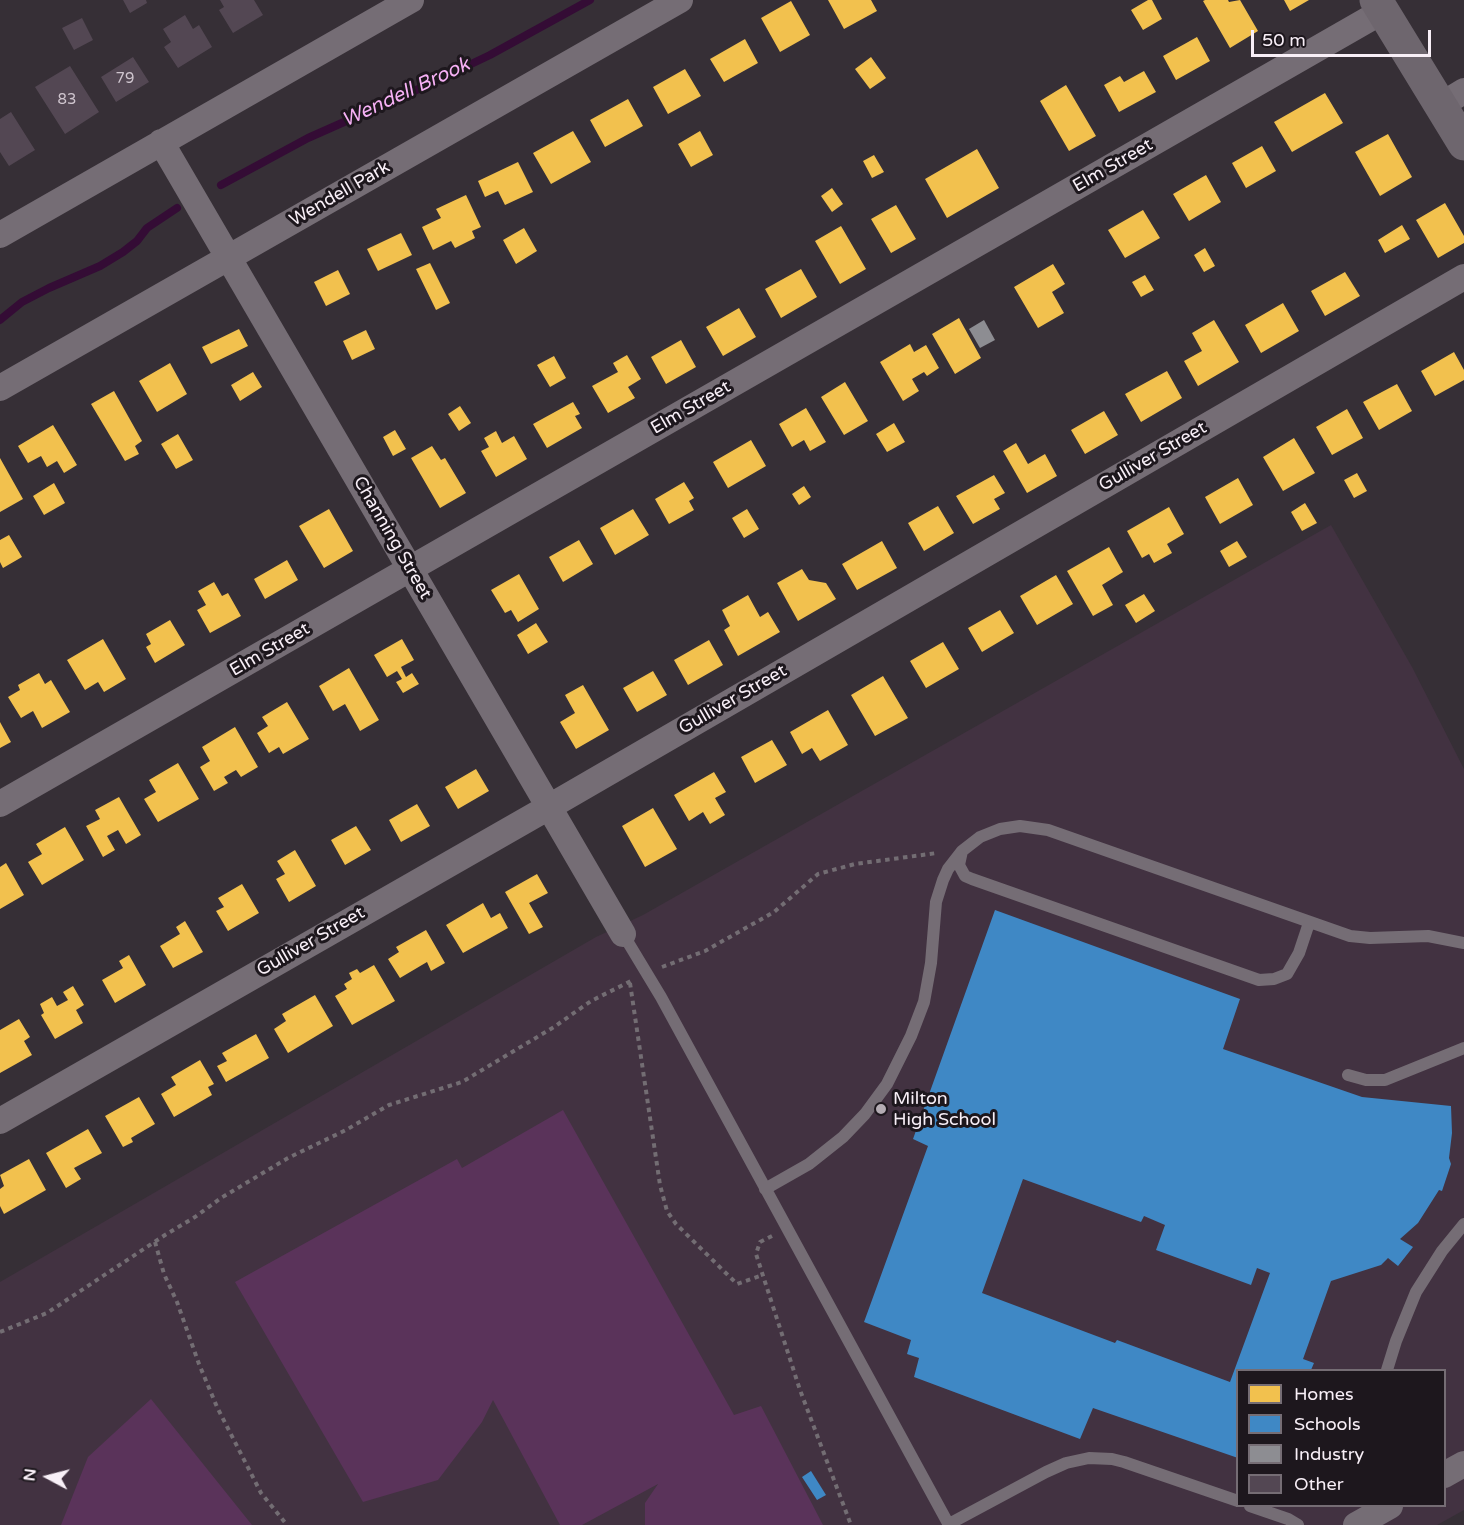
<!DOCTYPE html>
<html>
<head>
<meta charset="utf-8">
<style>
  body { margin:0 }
  #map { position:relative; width:1464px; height:1525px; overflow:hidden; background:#362f36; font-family:"Varela Round",sans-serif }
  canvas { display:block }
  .legend { position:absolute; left:1236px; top:1369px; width:210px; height:138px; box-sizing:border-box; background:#1d171d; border:2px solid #756d74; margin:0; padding:8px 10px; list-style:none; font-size:18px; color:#f8eff7 }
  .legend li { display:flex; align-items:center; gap:12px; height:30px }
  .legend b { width:30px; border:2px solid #756d74 }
  .north { position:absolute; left:18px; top:1447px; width:60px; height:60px; -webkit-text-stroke:4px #1d171d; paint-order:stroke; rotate:277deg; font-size:16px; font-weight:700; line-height:24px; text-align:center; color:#f8eff7 }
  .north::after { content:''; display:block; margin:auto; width:21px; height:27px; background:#f8eff7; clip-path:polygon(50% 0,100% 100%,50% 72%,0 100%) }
  .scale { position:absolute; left:1251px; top:30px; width:180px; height:27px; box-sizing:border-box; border:3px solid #f8eff7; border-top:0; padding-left:8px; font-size:18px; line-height:21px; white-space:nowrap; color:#f8eff7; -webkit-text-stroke:4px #1d171d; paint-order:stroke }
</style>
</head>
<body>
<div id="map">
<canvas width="1464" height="1525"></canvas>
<ul class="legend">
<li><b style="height:16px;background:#f2c14e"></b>Homes</li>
<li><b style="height:16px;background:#3f88c5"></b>Schools</li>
<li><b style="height:16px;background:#8d8d92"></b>Industry</li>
<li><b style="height:16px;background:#534753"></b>Other</li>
</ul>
<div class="north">N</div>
<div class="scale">50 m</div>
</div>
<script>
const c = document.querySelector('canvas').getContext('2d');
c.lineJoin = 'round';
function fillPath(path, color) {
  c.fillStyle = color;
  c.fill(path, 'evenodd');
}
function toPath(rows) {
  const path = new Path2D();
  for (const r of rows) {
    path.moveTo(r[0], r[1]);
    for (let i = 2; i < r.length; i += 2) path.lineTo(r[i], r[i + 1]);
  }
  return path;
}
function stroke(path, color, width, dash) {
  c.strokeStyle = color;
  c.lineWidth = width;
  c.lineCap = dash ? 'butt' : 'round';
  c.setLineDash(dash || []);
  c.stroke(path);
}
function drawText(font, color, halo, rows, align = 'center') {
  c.font = font + ' "Varela Round",sans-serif';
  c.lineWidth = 6;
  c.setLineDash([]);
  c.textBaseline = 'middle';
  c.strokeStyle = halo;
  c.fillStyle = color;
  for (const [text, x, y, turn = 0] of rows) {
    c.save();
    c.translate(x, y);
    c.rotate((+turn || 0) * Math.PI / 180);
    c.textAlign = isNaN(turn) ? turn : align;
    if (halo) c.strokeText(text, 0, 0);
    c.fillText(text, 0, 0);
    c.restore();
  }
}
fillPath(toPath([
  [1331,525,1412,667,1464,769,1464,1510,1437,1525,0,1525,0,1282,596,937,643,915],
  [1238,1370,1444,1370,1444,1506,1238,1506]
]), '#423241');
fillPath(toPath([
  [563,1110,734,1415,761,1406,823,1525,645,1525,645,1503,658,1484,582,1525,560,1525,493,1400,482,1422,438,1480,363,1502,235,1282,457,1159,462,1168],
  [151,1399,252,1525,61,1525,88,1457]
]), '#5a335a');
fillPath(toPath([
  [828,0,871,0,877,11,844,29],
  [1148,0,1152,0,1162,19,1143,30,1131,10],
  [1205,0,1228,0,1229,2,1240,0,1258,31,1230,48,1203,1],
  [1284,0,1309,0,1290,11],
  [791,1,810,35,780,52,761,18],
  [1197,37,1210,61,1176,80,1163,56],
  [745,39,758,63,724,82,710,59],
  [871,57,886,78,870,89,855,69],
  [685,69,701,96,668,114,653,87],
  [1144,71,1156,92,1119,112,1104,85,1120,76,1124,82],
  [1066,85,1096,136,1069,151,1040,101],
  [1325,93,1343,123,1292,152,1274,122],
  [628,99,643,126,605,147,590,120],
  [573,131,591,162,551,184,533,153],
  [700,131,713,155,691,167,678,144],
  [1388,134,1412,177,1380,196,1355,152],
  [1262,146,1276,171,1246,188,1232,163],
  [977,149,999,188,947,218,925,179],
  [874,155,884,172,872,178,863,161],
  [518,162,533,192,505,205,498,191,485,197,478,181],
  [1206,175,1221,202,1189,221,1173,194],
  [832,188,843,204,832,212,821,196],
  [466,195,481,227,472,231,475,238,455,248,451,241,433,250,422,227,441,218,436,209],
  [1445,203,1464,236,1464,243,1438,258,1416,220],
  [896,205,916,239,891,253,871,219],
  [1143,210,1160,238,1125,258,1108,230],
  [1402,225,1410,239,1385,253,1378,240],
  [841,226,866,269,840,284,815,241],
  [524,228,537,251,516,264,503,240],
  [401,233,412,255,378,271,367,249],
  [1205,248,1215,266,1204,272,1194,255],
  [430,263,450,303,436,310,416,269],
  [1053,264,1065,284,1052,292,1064,313,1038,328,1014,287],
  [801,269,817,297,781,318,765,289],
  [338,270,350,294,326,306,314,282],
  [1345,272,1360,296,1325,316,1311,291],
  [1145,275,1154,290,1141,297,1132,282],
  [1283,303,1299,331,1261,353,1245,325],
  [739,308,756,337,723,356,706,327],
  [959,318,981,358,955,374,932,334],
  [1214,320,1239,362,1198,386,1184,361,1202,351,1192,333],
  [239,329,248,346,211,364,202,347],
  [366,330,375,349,352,360,343,341],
  [681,340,696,367,666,384,651,357],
  [910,344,914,352,926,345,939,368,927,376,924,372,912,379,919,391,903,401,880,362],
  [1454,352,1464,370,1464,380,1435,396,1421,371],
  [627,355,641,379,628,387,635,398,608,413,592,386,618,372,613,363],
  [554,356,566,378,550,387,537,365],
  [170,363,187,394,157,412,139,381],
  [1167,371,1182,398,1141,422,1125,394],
  [253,372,262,387,240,401,231,385],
  [845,382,868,421,844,435,821,397],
  [1397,384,1412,411,1379,430,1363,402],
  [114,391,142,441,135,446,139,454,125,461,91,404],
  [573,402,580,414,575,416,582,428,547,448,533,424],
  [460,406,471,423,459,431,448,414],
  [806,408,826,442,810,451,804,440,792,447,779,424],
  [1347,409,1363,438,1332,455,1316,427],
  [1104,411,1118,435,1085,454,1071,430],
  [894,423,905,442,887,452,876,434],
  [53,425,77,465,64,473,57,461,47,467,41,456,28,463,18,446],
  [395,430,406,449,393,456,383,437],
  [496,431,502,443,514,436,527,459,496,477,481,451,489,447,484,438],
  [178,434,193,460,176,469,161,444],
  [1294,438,1315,473,1283,491,1263,457],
  [751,440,766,466,728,488,713,462],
  [1016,443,1028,464,1045,454,1057,476,1027,493,1003,451],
  [432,446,441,460,445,458,466,493,440,508,411,458],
  [0,458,23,499,0,512],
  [1357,473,1367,491,1354,498,1344,480],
  [994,475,1005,493,994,499,1000,509,973,524,956,496],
  [1238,478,1253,505,1220,524,1205,497],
  [684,482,694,498,689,501,694,510,669,524,655,499],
  [54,483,65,503,44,515,33,496],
  [804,486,811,497,799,505,792,494],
  [1305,503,1317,523,1302,531,1291,512],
  [938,506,954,533,924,551,908,523],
  [1169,507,1184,534,1167,544,1172,553,1154,563,1149,554,1142,558,1127,531],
  [329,509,353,551,324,568,299,526],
  [633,509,649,535,615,555,600,528],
  [747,509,759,529,744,538,732,518],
  [9,535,22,557,3,568,0,562,0,540],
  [579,540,593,564,563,582,549,557],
  [882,541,897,568,857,590,842,564],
  [1237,541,1247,557,1229,567,1220,551],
  [1109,547,1123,572,1102,585,1113,605,1093,616,1067,571],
  [287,560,298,580,265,599,254,579],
  [802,569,809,580,826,583,836,599,798,621,777,583],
  [519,574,539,609,518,622,511,610,505,613,491,590],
  [1056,575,1073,604,1037,625,1020,596],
  [214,582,222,596,228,593,241,616,210,633,197,610,206,605,198,591],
  [1144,594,1155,611,1136,623,1125,605],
  [748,595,760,617,768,612,780,632,738,656,724,630,730,626,722,610],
  [1000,610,1014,633,982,652,968,628],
  [170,620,185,645,155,663,146,647,151,644,146,634],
  [536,623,548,642,528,654,517,635],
  [103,639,126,679,104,692,98,682,85,690,67,660],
  [402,639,414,660,401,667,406,677,412,673,419,684,403,693,396,682,402,679,397,671,387,677,374,655],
  [709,640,723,665,688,685,674,660],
  [943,642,959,669,926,688,910,661],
  [349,668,379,720,360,731,345,704,333,711,319,686],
  [653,671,667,695,637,712,623,688],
  [39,673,45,684,51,680,70,712,42,728,33,711,21,718,8,697,20,690,18,685],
  [883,676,908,718,875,736,851,695],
  [583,685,609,730,576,749,560,722,575,713,565,695],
  [287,702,309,739,283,754,279,747,269,753,257,733,268,726,262,717],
  [828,710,848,745,820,761,812,748,802,754,790,732],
  [0,722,11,742,0,748],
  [235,727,258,767,241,777,236,770,224,777,228,783,214,791,200,767,210,761,202,747],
  [772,740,787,765,755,783,741,757],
  [178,763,199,799,158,822,144,799,156,792,149,780],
  [476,769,489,791,458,809,445,787],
  [714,772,726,792,715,798,725,815,710,824,703,812,689,821,674,795],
  [119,797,141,835,126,844,118,830,107,836,115,850,103,857,86,826,100,819,95,810],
  [417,804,430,826,401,842,389,820],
  [653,808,677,849,645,867,622,826],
  [356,826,371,850,345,865,331,840],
  [65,827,84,860,42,885,28,862,42,854,36,844],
  [295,850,316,886,289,902,276,879,285,874,277,861],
  [6,863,24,895,0,909,0,867],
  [537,874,548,893,529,903,543,927,529,934,505,892],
  [242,884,259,913,228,931,216,911,224,907,218,898],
  [483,903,491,918,500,913,508,928,463,953,446,925],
  [185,921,203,952,173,968,160,946,180,934,176,927],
  [426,930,445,963,431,971,427,962,400,978,388,959,399,952,396,947],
  [129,955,146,985,115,1003,102,980,123,968,119,961],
  [374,965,395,1001,352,1025,335,996,347,989,344,984,352,979,349,973,357,969,360,973],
  [73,986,84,1005,76,1010,83,1023,55,1039,41,1015,44,1013,40,1004,52,997,57,1006,68,1000,63,992],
  [315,995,333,1026,288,1053,274,1029,286,1021,282,1014],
  [19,1019,30,1037,24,1041,32,1055,0,1073,0,1030],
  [256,1034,269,1058,226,1082,217,1066,227,1061,222,1053],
  [200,1060,214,1084,208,1087,212,1095,174,1117,161,1094,176,1085,171,1077],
  [139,1097,155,1124,131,1138,133,1142,123,1147,105,1116],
  [88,1129,102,1153,74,1168,81,1179,66,1188,46,1153],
  [29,1159,46,1190,4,1214,0,1206,0,1189,4,1186,0,1175]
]), '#f2c14e');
fillPath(toPath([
  [995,910,1240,999,1223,1049,1362,1097,1451,1106,1452,1133,1449,1158,1451,1164,1442,1191,1439,1190,1418,1223,1400,1239,1413,1247,1398,1266,1388,1258,1381,1265,1331,1281,1303,1359,1314,1363,1311,1370,1238,1370,1238,1458,1093,1408,1080,1439,914,1377,919,1358,907,1354,911,1340,864,1322,928,1146,913,1139],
  [1023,1179,1141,1222,1144,1216,1165,1225,1156,1250,1251,1285,1257,1268,1270,1273,1230,1382,1117,1340,1115,1343,982,1293],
  [811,1471,826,1495,817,1500,802,1477]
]), '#3f88c5');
fillPath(toPath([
  [984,320,995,340,980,348,969,329]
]), '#8d8d92');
stroke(toPath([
  [221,185,308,138,423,87,490,55,590,0],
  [0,320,22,302,49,288,100,266,123,252,137,241,147,228,177,208]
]), '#340c35', 8);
fillPath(toPath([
  [123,0,146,0,147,3,130,13],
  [220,0,254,0,263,15,233,33,219,10,224,7],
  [185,15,193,29,199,25,212,47,178,68,164,47,171,42,163,29],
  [82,18,93,40,74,50,62,28],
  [133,57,149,82,116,102,101,77],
  [70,66,99,112,65,134,35,87],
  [11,112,35,150,9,166,0,152,0,119]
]), '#534753');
stroke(toPath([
  [662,967,705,951,774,912,818,874,855,864,937,853],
  [630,983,660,1185,667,1211,676,1224,737,1284,763,1275],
  [772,1236,760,1242,756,1254,800,1390,851,1525],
  [155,1242,164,1274,177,1302,199,1364,217,1407,261,1493,287,1525],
  [0,1332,47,1313,165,1235,195,1217,221,1198,288,1158,346,1130,389,1105,462,1082,554,1027,591,1001,631,981]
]), '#736d73', 4, [4.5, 4.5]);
stroke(toPath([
  [962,851,959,865,965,876,972,879,1259,980,1274,979,1287,974,1299,953,1309,923],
  [623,934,661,997,949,1525],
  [1348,1075,1366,1080,1385,1080,1464,1048],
  [765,1189,809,1164,843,1137,865,1114,887,1084,911,1036,924,1002,931,963,936,902,943,880,948,869,962,851,980,837,1000,829,1020,826,1048,830,1350,936,1370,938,1428,936,1464,943],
  [1387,1370,1396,1341,1416,1292,1442,1251,1464,1224],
  [1250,1506,1288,1519,1298,1525],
  [949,1524,1046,1472,1066,1463,1089,1458,1112,1459,1124,1462,1238,1501]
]), '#756d75', 12);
stroke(toPath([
  [1441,105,1464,91],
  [161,142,623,934],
  [0,235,411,0],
  [0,388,680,0],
  [0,804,1383,11],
  [0,1121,549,807,1464,277],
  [1444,1475,1464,1464],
  [1356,1525,1390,1506]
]), '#756d75', 26);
stroke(toPath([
  [1376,0,1464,144]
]), '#6e666e', 33);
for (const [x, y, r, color] of [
  [881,1109,6,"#b4acb3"]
]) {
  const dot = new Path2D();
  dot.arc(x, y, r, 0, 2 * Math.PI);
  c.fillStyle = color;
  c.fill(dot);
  stroke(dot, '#1d171d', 2);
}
drawText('15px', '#cfc5ce', null, [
  ["79",125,79],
  ["83",67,100]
]);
drawText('18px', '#f8eff7', '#1d171d', [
  ["Elm Street",1113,166,-30],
  ["Wendell Park",340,194,-30],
  ["Elm Street",691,408,-30],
  ["Gulliver Street",1153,457,-30],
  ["Channing Street",392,538,60],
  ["Elm Street",270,650,-30],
  ["Gulliver Street",733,700,-30],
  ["Gulliver Street",311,942,-30]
]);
drawText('18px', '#f8eff7', '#1d171d', [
  ["Milton",893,1099],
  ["High School",893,1120]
], 'left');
drawText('italic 20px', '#f6b0f5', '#1d171d', [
  ["Wendell Brook",406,93,-25]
]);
</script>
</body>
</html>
